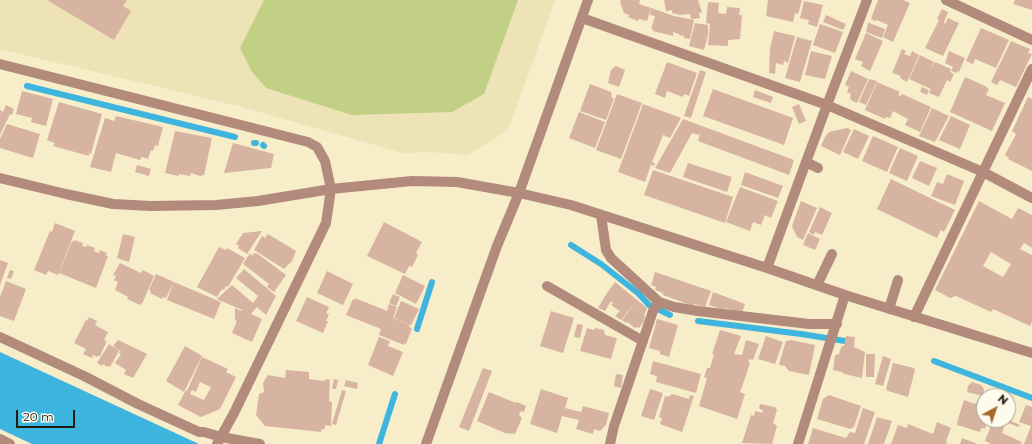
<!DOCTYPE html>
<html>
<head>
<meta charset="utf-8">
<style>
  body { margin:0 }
  #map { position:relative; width:1032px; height:444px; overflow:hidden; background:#f7edc9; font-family:Montserrat,sans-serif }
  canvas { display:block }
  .north { position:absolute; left:976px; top:388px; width:40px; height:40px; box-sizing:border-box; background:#fefaec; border:1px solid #a5a194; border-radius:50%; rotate:40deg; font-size:11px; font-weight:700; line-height:16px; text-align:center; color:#201c0f }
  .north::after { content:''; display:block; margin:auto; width:14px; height:18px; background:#a5672c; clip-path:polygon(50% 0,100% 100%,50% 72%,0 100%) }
  .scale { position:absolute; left:16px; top:410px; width:59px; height:18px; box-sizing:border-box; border:2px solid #201c0f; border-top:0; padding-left:5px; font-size:12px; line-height:14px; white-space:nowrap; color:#201c0f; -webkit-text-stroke:3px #fefaec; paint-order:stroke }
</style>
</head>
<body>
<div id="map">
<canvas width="1032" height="444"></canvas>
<div class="north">N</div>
<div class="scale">20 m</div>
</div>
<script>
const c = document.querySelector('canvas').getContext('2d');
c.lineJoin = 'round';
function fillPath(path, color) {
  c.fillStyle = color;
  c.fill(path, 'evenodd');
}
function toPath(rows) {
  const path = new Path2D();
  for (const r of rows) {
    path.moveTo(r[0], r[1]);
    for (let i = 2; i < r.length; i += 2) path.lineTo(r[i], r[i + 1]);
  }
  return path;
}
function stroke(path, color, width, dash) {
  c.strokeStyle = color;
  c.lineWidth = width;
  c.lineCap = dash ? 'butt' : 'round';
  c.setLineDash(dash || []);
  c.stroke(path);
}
fillPath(toPath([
  [0,0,555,0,508,130,468,155,429,152,403,153,242,107,0,49]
]), '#eee2b7');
fillPath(toPath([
  [264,0,518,0,484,94,452,112,352,115,266,88,252,72,240,48]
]), '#c1d084');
fillPath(toPath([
  [0,352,199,444,32,444,0,429]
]), '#3db5de');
stroke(toPath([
  [27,86,235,137],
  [254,143,256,143],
  [263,145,264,146],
  [571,245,601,264,638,293,649,305,670,315],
  [698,321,801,334,845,341],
  [417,329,432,282],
  [934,361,1032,398],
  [379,444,395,394]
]), '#3db5de', 6);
fillPath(toPath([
  [47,0,127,0,123,6,131,11,114,40],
  [621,0,640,0,639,4,651,8,647,21,639,19,638,21,628,17,629,15,624,13,620,2],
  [664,0,698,0,702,12,699,13,700,18,691,19,690,14,680,15,672,13,672,10,666,11],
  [768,0,802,0,798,14,795,13,793,22,766,16],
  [878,0,903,0,910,3,893,42,883,37,888,25,877,20,876,21,871,19],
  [1015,0,1032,0,1032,10,1013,4],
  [804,1,823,5,817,27,808,24,809,20,800,18],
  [708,2,719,3,718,13,726,14,727,7,740,8,739,15,742,15,740,39,728,40,728,46,708,45,710,24,706,23],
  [651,8,674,16,694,20,690,39,684,38,684,36,679,35,679,34,673,32,673,36,653,31,653,29,651,29,655,16,650,15],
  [942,9,948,12,944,22,945,24,948,18,959,23,943,56,925,48,939,20,937,19],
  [826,15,846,24,843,30,823,22],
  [695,23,708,25,708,35,704,50,689,46],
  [868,23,869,23,885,29,882,38,866,32],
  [820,24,843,32,835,53,813,45],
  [981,28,1009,40,996,68,975,59,973,64,966,61],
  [774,31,795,36,788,63,784,61,783,65,776,63,775,74,769,73,770,49],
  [866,33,883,41,870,71,861,66,863,62,855,59],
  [797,37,812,41,800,82,785,78],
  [1011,41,1030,49,1028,53,1032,54,1016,87,1000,80,997,85,991,82],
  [902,49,906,51,904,54,910,56,912,51,919,55,907,82,900,78,901,76,892,73],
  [811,51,832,56,825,79,805,75],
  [949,51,965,58,959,72,957,71,957,73,951,71,953,67,945,63],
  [920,55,934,62,930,71,935,62,951,69,950,72,954,74,950,82,947,80,939,97,929,93,931,89,909,79],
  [667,62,697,73,689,96,684,94,683,97,667,91,665,98,655,94],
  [616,66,625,70,619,87,608,83,611,70],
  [700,70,706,72,691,118,684,116],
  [851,71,868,79,857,103,851,100,850,97,851,94,847,92,849,87,845,85],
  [965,77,985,86,989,89,986,95,1005,103,992,131,950,112],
  [869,79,877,81,866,105,859,102],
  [877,82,900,92,898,95,901,96,902,94,931,107,920,132,905,125,908,119,893,111,890,118,886,117,885,119,865,110],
  [590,84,611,92,612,98,614,98,606,120,580,111],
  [922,87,929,90,927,95,920,92],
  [713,89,793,118,784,145,703,116],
  [755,90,773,97,771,103,753,97],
  [22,91,53,99,46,126,31,122,32,118,16,114],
  [617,94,642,103,621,159,596,150],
  [1028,97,1032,99,1032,171,1008,159,1009,158,1005,155,1016,134,1012,131],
  [59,102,102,114,91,154,89,153,89,156,53,146,55,143,47,140],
  [643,104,681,118,670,138,663,135,652,162,655,163,654,166,651,165,645,182,618,172],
  [799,104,806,121,799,124,792,107],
  [6,105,14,109,12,115,10,114,0,135,0,110,3,112],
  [932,108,949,116,935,142,919,136],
  [579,112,605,122,595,148,569,138],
  [116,116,163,127,158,146,155,145,153,151,151,150,148,159,142,157,140,160,116,153,111,172,90,167,105,118,114,121],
  [951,116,970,125,960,149,939,140],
  [683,119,794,160,789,175,698,141,701,130,699,135,692,133,670,173,655,168],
  [7,124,40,134,33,158,0,148,0,139],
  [847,128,851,130,840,155,821,146,825,137,829,132],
  [854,129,869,136,858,159,843,152],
  [175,131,212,138,204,175,200,176,191,173,190,176,179,174,179,176,165,173],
  [873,136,898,147,887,172,862,161],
  [233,143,274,154,271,168,224,173],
  [900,148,918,156,907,181,889,173],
  [920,161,937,168,929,186,912,178],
  [688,163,732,177,727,192,683,177],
  [137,165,151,169,149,176,135,172],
  [653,170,733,197,725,223,644,195],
  [745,172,783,186,778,198,741,185],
  [947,174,964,181,955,205,931,196,937,182,943,184],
  [891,179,955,210,944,232,941,230,937,238,877,209],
  [740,187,778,201,771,218,765,215,761,225,753,222,750,231,726,222],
  [801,201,817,208,803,240,797,237,792,226],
  [979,201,1012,219,1018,208,1032,215,1032,248,1024,243,1020,249,1032,255,1032,322,1030,326,993,309,991,312,956,296,950,298,935,290],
  [991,252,1011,264,1003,277,983,266],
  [820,207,832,213,822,235,815,232,814,235,809,232],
  [384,222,422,242,416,253,418,255,412,267,409,266,405,274,367,256],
  [55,223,75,231,58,275,48,271,46,275,34,270,50,231,52,232],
  [262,231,247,254,238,248,239,246,236,244,243,233],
  [808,233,820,239,815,250,803,245],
  [123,234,135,237,129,262,117,258],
  [268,234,296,251,292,261,284,269,254,250,262,236,265,238],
  [74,240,83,243,82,246,86,247,87,245,95,248,94,251,99,253,100,250,107,253,106,256,108,256,96,288,59,273,72,241,74,242],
  [219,247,226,250,227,248,245,258,228,287,226,286,224,290,222,289,217,297,197,287],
  [250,253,252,256,254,253,258,254,286,275,274,292,267,287,269,284,243,264],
  [0,260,8,263,0,285],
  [120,263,141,273,143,270,154,276,142,304,141,303,140,305,127,299,128,297,115,290,118,282,114,280,116,276,113,275],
  [244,269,276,296,266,315,257,307,251,314,262,319,252,342,232,333,237,321,235,320,235,308,241,311,242,310,217,299,232,285,253,303,258,296,236,278],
  [10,270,14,271,11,279,7,278],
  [327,271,353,284,343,305,317,293],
  [655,272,711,291,705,307,694,304,693,306,663,295,663,293,655,290,656,287,651,285],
  [156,274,174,282,166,298,163,297,162,299,150,293,151,291,149,290],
  [403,275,425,286,416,304,395,293],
  [6,281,26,289,14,321,0,316,0,297],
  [174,282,221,302,214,319,167,300],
  [615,282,637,300,621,320,615,316,620,311,611,305,613,303,611,301,605,311,598,308,605,296],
  [713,292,745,304,742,313,724,308,724,310,709,305],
  [393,294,400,297,396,306,389,303],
  [307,297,329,307,326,313,329,314,326,321,328,321,323,333,296,321],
  [355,298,387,311,389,304,397,307,393,318,410,325,409,327,412,328,406,344,404,343,404,345,379,335,381,329,346,315,353,299,355,300],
  [637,300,647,308,644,316,645,317,643,323,639,328,636,327,635,328,627,322,626,323,622,320],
  [401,301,419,309,411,325,394,318],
  [551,311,574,318,563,353,540,346],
  [89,317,97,321,95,325,108,332,104,340,107,341,100,356,98,356,97,357,93,355,92,358,83,354,86,349,74,343,86,320,87,321],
  [657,319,678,325,669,357,660,354,660,351,649,348],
  [577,324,583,325,580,338,574,337],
  [587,328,594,330,595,328,604,330,605,335,617,338,611,359,580,351],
  [720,330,741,336,734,354,742,355,746,340,759,344,753,360,750,359,748,362,750,363,741,390,740,390,740,392,745,394,737,419,699,406,707,378,704,377,707,368,710,368,714,354,712,354],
  [766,336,783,342,775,364,758,359],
  [846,336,855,337,854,347,865,352,862,378,844,374,842,372,833,370,835,355,839,354,840,350,842,346,844,346],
  [379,337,390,341,388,346,403,352,393,376,368,365],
  [118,340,147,354,133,378,124,374,126,370,115,363,121,354,119,353,120,351,113,346],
  [791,340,815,345,809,375,789,371,784,365,782,366,779,364,786,341],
  [109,344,119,351,110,367,108,366,107,367,103,364,102,366,97,363],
  [185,346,202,356,184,392,166,381],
  [866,354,875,354,874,377,866,377],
  [883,356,891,359,883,386,875,384],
  [202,357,228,369,226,372,236,377,220,409,201,417,178,405,186,390,187,391],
  [200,382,211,387,204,400,190,394,192,390,196,392],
  [653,361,701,374,696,393,656,382,657,376,650,374],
  [893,363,914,368,915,370,908,397,888,391,886,389],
  [483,368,492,371,469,431,459,427],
  [286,370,309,372,309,379,325,381,325,379,330,380,329,401,332,402,331,426,325,425,325,429,322,429,321,432,265,426,256,415,259,394,264,392,263,383,268,375,285,378],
  [616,374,623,375,621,388,614,386],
  [334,379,338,380,336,389,332,389],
  [346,380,358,383,357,389,344,386],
  [972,382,981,385,984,389,983,396,967,392,968,386],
  [541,389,568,398,565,408,581,412,583,406,609,413,606,425,600,431,594,429,593,434,576,429,579,420,562,416,557,433,530,424],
  [650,389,663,393,654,420,641,416],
  [342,390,346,391,336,425,332,424],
  [489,392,516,403,517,402,526,406,524,412,521,411,519,415,522,418,515,434,505,433,477,421],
  [672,394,689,399,690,395,694,396,682,432,660,424,662,418,659,417,665,396,668,397],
  [829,395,861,406,854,427,850,429,817,419,823,399],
  [964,400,975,404,978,400,984,402,984,420,987,420,985,429,981,428,980,432,957,425,958,419],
  [1008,403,1013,405,1008,417],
  [760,404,775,407,777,410,773,423,777,426,772,444,742,443,751,415,754,416,755,411,763,413,763,411,759,408],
  [1026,405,1032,407,1032,444,1024,444,1031,426,1019,422],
  [863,408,875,412,864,444,808,444,813,428,846,438,850,432,855,433],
  [877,417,892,421,884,444,868,444],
  [993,420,1009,420,1020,425,1018,427,1006,422,1002,433,1022,442,1021,444,991,444,985,441],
  [937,422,951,428,946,441,947,444,891,444,898,425,907,428,908,424,933,434],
  [962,438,978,444,960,444]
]), '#d7b4a1');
stroke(toPath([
  [946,0,1032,40],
  [582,18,827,105,983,172,1032,198],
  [0,64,308,142,317,147,325,161,331,189,326,223,234,413,217,444],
  [806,162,818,168],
  [0,178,66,194,113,204,151,206,216,205,258,201,331,189,412,181,457,182,519,193,571,205,767,268,845,295,1032,353],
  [601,215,606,250,611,258,659,302,674,307,698,311,809,324,837,324],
  [767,268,827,105,867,0],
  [817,285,832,254],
  [547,286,643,341],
  [889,309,898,280],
  [914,317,1032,69],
  [0,337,84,376,138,404,199,432,204,432,221,437,260,444],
  [0,439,10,444],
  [426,444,497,246,519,193,588,0],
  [610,444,614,426,653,311,659,302],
  [798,444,845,295]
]), '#b38b7d', 10);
</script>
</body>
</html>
